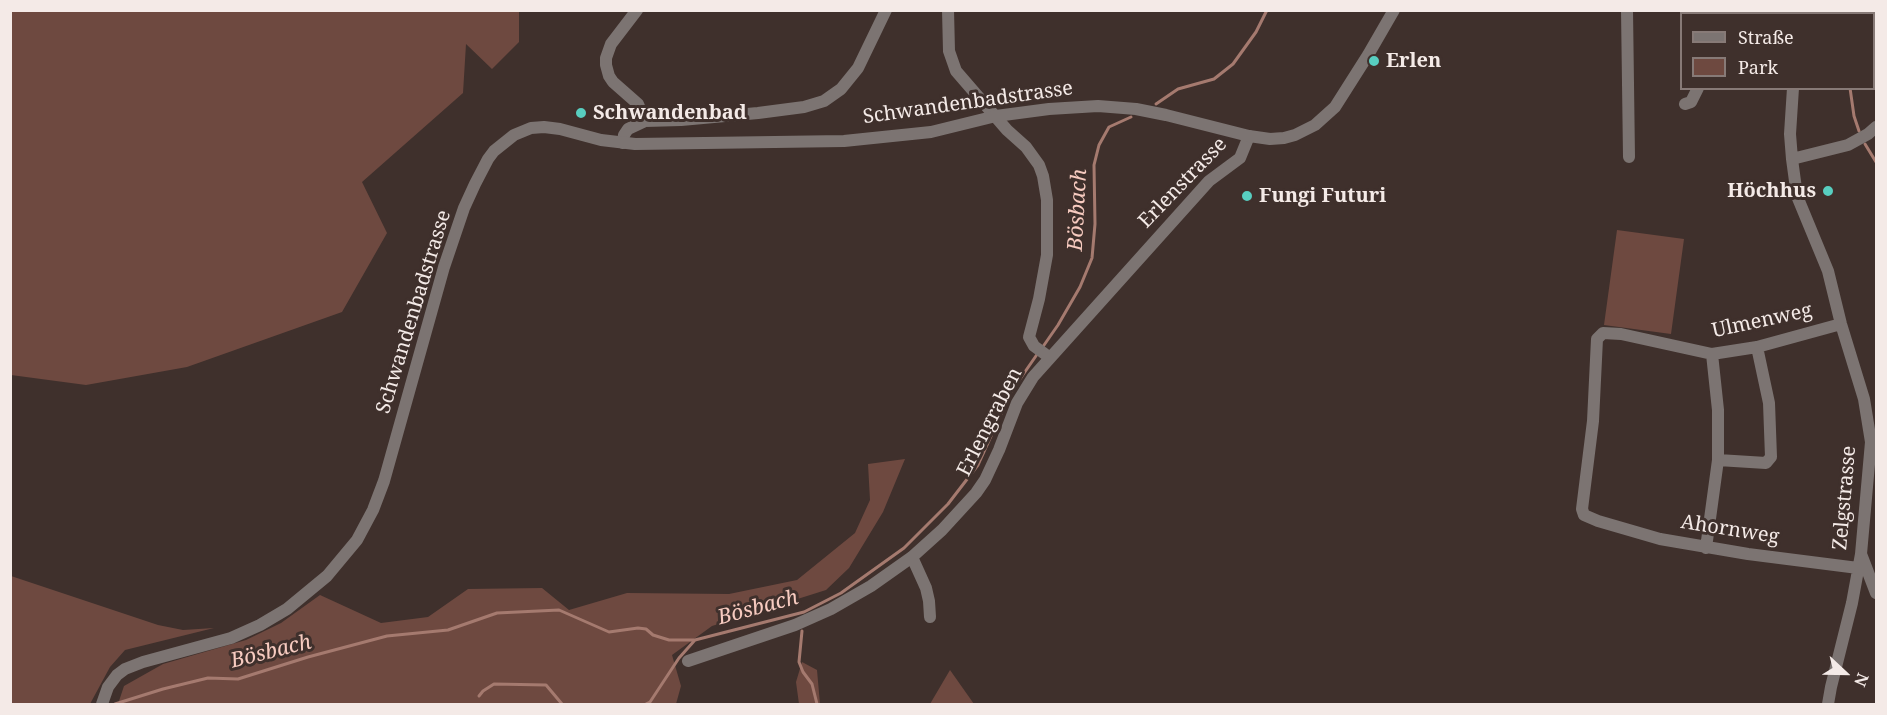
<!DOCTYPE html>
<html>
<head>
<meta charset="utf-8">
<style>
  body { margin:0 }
  #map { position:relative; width:1887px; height:715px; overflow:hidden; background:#3f302c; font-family:"Noto Serif",serif }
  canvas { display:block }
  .frame { position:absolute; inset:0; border:12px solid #f4eae7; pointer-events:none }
  .legend { position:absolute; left:1680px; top:12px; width:195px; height:78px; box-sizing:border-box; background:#3f302c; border:2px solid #877a77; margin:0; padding:8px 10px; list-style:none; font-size:18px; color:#f4eae7 }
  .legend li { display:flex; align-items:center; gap:12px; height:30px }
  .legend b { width:30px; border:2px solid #877a77 }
  .north { position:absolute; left:1815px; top:643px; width:60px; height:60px; -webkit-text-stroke:4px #3f302c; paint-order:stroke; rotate:112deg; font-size:16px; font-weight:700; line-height:24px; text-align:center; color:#f4eae7 }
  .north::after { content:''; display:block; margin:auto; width:21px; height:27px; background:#f4eae7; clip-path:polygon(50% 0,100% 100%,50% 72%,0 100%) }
</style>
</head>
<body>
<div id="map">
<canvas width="1887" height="715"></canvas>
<div class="frame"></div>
<ul class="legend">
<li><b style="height:8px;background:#7c7472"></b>Straße</li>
<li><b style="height:16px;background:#6e4940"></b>Park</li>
</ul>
<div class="north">N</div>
</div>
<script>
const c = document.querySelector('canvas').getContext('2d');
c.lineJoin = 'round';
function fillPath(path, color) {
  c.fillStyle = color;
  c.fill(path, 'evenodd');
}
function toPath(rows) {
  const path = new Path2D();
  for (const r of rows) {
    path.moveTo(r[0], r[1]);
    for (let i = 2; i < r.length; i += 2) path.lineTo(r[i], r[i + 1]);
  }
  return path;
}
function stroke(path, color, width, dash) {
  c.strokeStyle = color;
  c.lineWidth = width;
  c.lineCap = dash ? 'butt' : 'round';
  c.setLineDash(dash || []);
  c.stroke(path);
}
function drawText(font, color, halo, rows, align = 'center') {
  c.font = font + ' "Noto Serif",serif';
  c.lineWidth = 6;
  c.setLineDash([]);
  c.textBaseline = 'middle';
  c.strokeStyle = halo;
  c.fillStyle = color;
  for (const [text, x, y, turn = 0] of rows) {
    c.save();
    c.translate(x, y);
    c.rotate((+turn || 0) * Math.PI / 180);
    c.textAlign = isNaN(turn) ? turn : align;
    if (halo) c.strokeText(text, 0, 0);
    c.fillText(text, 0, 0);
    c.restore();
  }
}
fillPath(toPath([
  [11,10,519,11,519,42,492,69,466,44,463,93,362,182,387,233,342,312,187,367,86,385,11,375],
  [1617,230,1684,239,1671,334,1604,325],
  [905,459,883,512,849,568,826,590,712,626,672,655,681,686,676,704,118,704,124,686,163,664,246,640,281,623,320,595,381,623,428,617,468,589,542,588,569,610,627,593,729,594,797,580,855,533,870,500,868,464],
  [11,576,158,625,183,630,214,628,125,650,110,667,90,704,11,704],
  [802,662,817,670,820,704,799,704,796,682],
  [950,670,974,704,930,704]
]), '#6e4940');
stroke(toPath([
  [1841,10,1841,14],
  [1850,88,1854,116,1859,131],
  [1156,104,1178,89,1214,79,1233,64,1256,32,1267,10],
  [1865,144,1876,162],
  [1042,348,1058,325,1080,287,1092,258,1095,224,1094,165,1099,145,1109,127,1131,117],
  [802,631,799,662,803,672,812,684,817,704],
  [479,696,483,691,494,684,546,685,562,704],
  [115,704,163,689,208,678,238,679,308,657,387,636,448,630,497,613,559,610,609,632,638,628,646,629,653,635,669,640,695,640,804,612,841,593,904,548,948,504,978,465,1011,392,1038,353],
  [646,704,650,702,679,658,695,640]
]), '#a57a6f', 3);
stroke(toPath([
  [637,10,611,44,606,58,606,65,609,76,613,82,638,104,645,121],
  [948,10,949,51,956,71,1007,130,1026,147,1039,165,1043,176,1047,200,1047,255,1039,299,1029,337,1034,346,1049,357],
  [1627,10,1629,157],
  [1698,10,1698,14],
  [1813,14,1814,10],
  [1793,88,1790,134,1792,159,1797,196,1828,271,1841,324,1864,399,1871,442,1861,554,1852,603,1831,687,1828,704],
  [1685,104,1691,102,1698,88],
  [623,143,624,135,628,129,645,121,681,120,758,113,804,107,824,101,841,89,858,68,886,10],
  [1792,159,1848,145,1868,134,1876,127],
  [1841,324,1757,347,1712,354,1621,334,1603,333,1597,339,1593,421,1582,509,1584,515,1598,521,1660,539,1748,554,1858,568],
  [1718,460,1766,463,1771,457,1769,403,1757,347],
  [1706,548,1718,460,1718,410,1712,354],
  [1861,554,1876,593],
  [912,557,926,588,929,601,930,617],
  [688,661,795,625,831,609,871,586,912,557,942,530,976,493,985,480,999,450,1017,403,1033,377,1209,181,1240,158,1249,136]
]), '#7c7472', 12);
stroke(toPath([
  [102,704,108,687,117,675,125,669,143,662,231,638,260,625,287,609,327,576,357,540,373,510,384,481,444,267,464,208,475,184,488,159,494,151,514,135,531,128,544,127,560,129,601,140,635,144,844,141,931,132,996,116,1049,109,1098,106,1136,109,1166,115,1249,136,1270,139,1284,138,1295,135,1315,125,1335,107,1368,55,1394,10]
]), '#7c7472', 12);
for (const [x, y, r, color] of [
  [1374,61,6,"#58cec0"],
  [581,113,6,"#58cec0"],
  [1828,191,6,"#58cec0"],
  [1247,196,6,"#58cec0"]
]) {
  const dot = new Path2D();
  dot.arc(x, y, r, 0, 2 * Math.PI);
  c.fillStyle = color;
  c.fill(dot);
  stroke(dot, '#3f302c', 2);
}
drawText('bold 20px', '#f4eae7', '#3f302c', [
  ["Erlen",1386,61],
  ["Schwandenbad",593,113],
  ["Höchhus",1816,191,"right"],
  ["Fungi Futuri",1259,196]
], 'left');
drawText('20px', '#f4eae7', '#3f302c', [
  ["Schwandenbadstrasse",968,103,-8],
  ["Erlenstrasse",1183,183,-46],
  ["Schwandenbadstrasse",414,312,-73],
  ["Ulmenweg",1762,321,-12],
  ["Erlengraben",990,422,-63],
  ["Zelgstrasse",1845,498,-85],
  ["Ahornweg",1730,530,9]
]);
drawText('italic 21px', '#f7cbc0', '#3f302c', [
  ["Bösbach",1078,210,-87],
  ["Bösbach",758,608,-15],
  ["Bösbach",271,652,-14]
]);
</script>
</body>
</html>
